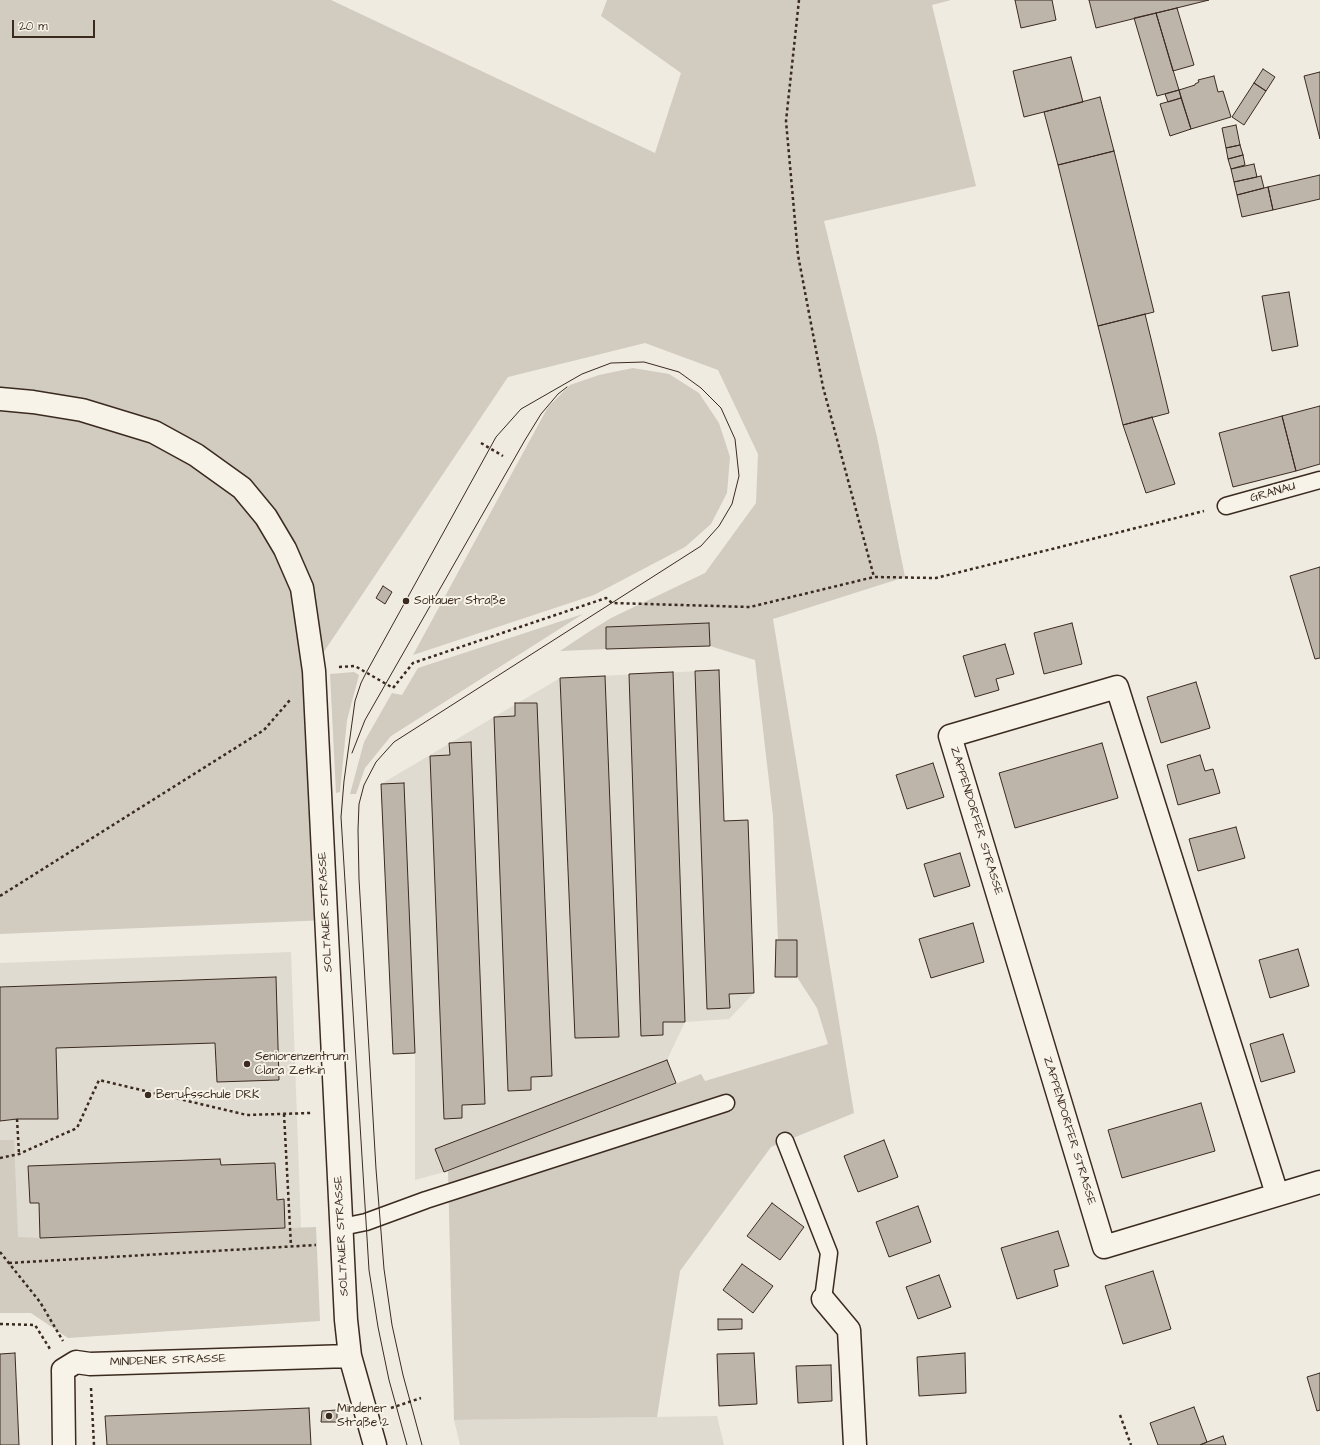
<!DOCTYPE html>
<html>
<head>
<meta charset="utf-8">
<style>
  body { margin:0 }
  #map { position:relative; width:1320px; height:1445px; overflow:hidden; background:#efebe0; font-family:"Architects Daughter",sans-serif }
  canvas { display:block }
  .scale { position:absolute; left:12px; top:20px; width:83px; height:18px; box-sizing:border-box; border:2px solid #3b2a1e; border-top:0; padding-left:5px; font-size:12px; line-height:14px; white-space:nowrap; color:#3b2a1e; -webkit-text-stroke:3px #f7f3e8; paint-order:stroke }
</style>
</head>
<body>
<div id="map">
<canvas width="1320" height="1445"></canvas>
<div class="scale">20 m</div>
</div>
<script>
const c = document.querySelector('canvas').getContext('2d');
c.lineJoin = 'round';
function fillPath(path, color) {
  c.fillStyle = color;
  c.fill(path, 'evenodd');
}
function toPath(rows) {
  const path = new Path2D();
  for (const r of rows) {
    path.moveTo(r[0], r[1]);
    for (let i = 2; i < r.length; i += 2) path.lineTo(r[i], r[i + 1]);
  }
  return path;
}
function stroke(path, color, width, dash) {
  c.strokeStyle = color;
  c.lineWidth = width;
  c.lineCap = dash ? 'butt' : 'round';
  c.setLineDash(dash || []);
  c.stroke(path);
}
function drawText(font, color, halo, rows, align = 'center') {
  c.font = font + ' "Architects Daughter",sans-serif';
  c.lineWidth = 4;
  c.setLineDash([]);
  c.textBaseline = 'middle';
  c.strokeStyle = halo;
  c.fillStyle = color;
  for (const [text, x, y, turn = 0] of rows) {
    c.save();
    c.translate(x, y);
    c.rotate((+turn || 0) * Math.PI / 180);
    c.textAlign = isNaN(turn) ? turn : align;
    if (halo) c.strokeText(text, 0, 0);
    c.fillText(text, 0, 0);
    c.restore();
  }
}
fillPath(toPath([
  [719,670,724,821,748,820,754,993,729,1019,685,1022,667,1060,676,1083,444,1172,415,1180,415,1053,393,1054,381,784,560,678],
  [291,952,301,1228,8,1239,0,1231,0,963],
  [717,1416,724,1445,460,1445,454,1420]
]), '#e0dbd0');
fillPath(toPath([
  [0,0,331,0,655,153,681,73,601,16,607,0,951,0,932,5,976,186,824,221,877,437,905,577,773,619,854,1113,771,1147,680,1271,657,1417,454,1420,448,1171,701,1074,705,1081,828,1044,817,1008,797,977,797,940,778,940,773,816,755,660,710,646,709,623,606,627,606,649,560,651,587,633,611,618,705,573,756,503,758,454,718,370,645,343,508,377,313,668,327,920,0,934],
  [633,368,669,374,699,393,719,423,730,457,727,493,711,524,685,547,594,595,413,655,548,407,570,385,599,375],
  [583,614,391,736,365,768,356,794,350,794,364,742,392,693,402,695,418,668],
  [354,672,359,675,347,720,340,792,336,793,330,674],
  [0,1140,14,1140,18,1237,41,1238,316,1227,320,1321,68,1338,31,1313,0,1313]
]), '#d1cbc0');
const building = toPath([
  [1015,0,1052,0,1056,20,1021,28,1015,0],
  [1089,0,1209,0,1096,28,1089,0],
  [1177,8,1194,65,1173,71,1156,13,1177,8],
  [1156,13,1179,90,1157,96,1134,18,1156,13],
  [1071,57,1083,102,1024,117,1013,71,1071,57],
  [1263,69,1275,77,1266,91,1254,83,1263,69],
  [1320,72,1320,139,1304,76,1320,72],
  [1214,76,1218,92,1223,91,1231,117,1191,129,1179,90,1195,85,1195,84,1199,82,1198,80,1214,76],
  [1254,83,1266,91,1244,125,1232,117,1254,83],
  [1179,90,1181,98,1168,102,1165,94,1179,90],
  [1100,97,1114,151,1058,165,1044,112,1100,97],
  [1181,98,1191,129,1170,136,1160,104,1181,98],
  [1236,125,1240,145,1226,148,1222,128,1236,125],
  [1240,145,1243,155,1228,159,1226,148,1240,145],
  [1114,151,1154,312,1098,326,1058,165,1114,151],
  [1243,155,1245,165,1231,169,1228,159,1243,155],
  [1254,164,1257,177,1234,182,1231,169,1254,164],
  [1320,175,1320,199,1273,210,1268,187,1320,175],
  [1261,176,1264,188,1237,195,1234,182,1261,176],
  [1268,187,1273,210,1242,217,1237,195,1268,187],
  [1289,292,1298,346,1272,351,1262,296,1289,292],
  [1145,314,1169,413,1123,425,1098,326,1145,314],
  [1320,406,1320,464,1296,471,1282,416,1320,406],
  [1282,416,1296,471,1233,487,1219,433,1282,416],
  [1152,417,1175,484,1146,493,1123,425,1152,417],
  [1320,567,1320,658,1315,659,1290,576,1320,567],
  [383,586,392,592,385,604,376,598,383,586],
  [709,623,710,646,606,649,606,627,709,623],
  [1072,623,1082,664,1044,674,1034,633,1072,623],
  [1005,644,1014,674,996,679,999,690,975,697,963,656,1005,644],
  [719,670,724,821,748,820,754,993,729,994,730,1008,707,1009,695,671,719,670],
  [673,672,685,1022,663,1022,663,1035,641,1036,629,674,673,672],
  [605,676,619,1037,575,1038,560,678,605,676],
  [1196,682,1210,728,1161,743,1147,697,1196,682],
  [515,703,537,703,552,1076,531,1077,531,1090,508,1091,494,717,515,716,515,703],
  [471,742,485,1104,462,1105,462,1118,444,1119,430,756,450,755,449,743,471,742],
  [1102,743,1118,798,1015,828,999,773,1102,743],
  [1200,755,1205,771,1213,769,1220,793,1178,805,1167,765,1200,755],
  [933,763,944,797,907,809,896,775,933,763],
  [404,783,415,1053,393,1054,381,784,404,783],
  [1236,827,1245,858,1198,871,1189,839,1236,827],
  [960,853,970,886,934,897,924,864,960,853],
  [973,923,984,962,931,978,919,939,973,923],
  [776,940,797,940,797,977,775,977,776,940],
  [1298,949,1309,986,1270,998,1259,960,1298,949],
  [276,977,279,1080,217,1082,215,1043,56,1048,58,1119,17,1119,0,1121,0,987,276,977],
  [1283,1034,1295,1072,1261,1082,1250,1044,1283,1034],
  [667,1060,676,1083,444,1172,435,1149,667,1060],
  [1201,1103,1215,1151,1122,1178,1108,1130,1201,1103],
  [884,1140,898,1177,858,1192,844,1156,884,1140],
  [220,1159,221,1165,275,1163,277,1200,284,1199,285,1228,40,1238,39,1203,30,1203,28,1166,220,1159],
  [772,1203,804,1227,780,1260,747,1236,772,1203],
  [918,1206,931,1242,889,1257,876,1222,918,1206],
  [1058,1231,1069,1266,1054,1270,1058,1286,1017,1299,1001,1248,1058,1231],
  [742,1264,773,1286,753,1313,723,1290,742,1264],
  [1153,1271,1171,1329,1123,1344,1105,1286,1153,1271],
  [939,1275,951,1307,918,1319,906,1287,939,1275],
  [718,1319,742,1319,742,1329,718,1330,718,1319],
  [15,1353,19,1445,0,1445,0,1354,15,1353],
  [754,1353,757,1404,719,1406,717,1354,754,1353],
  [965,1353,966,1393,919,1396,917,1357,965,1353],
  [831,1365,832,1401,798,1403,796,1366,831,1365],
  [1320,1373,1320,1410,1317,1411,1307,1377,1320,1373],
  [1194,1407,1207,1442,1200,1445,1158,1445,1150,1423,1194,1407],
  [309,1408,311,1445,107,1445,105,1416,309,1408],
  [337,1410,337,1422,321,1422,322,1411,337,1410],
  [1223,1436,1226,1445,1200,1445,1207,1442,1223,1436]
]);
fillPath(building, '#bdb5aa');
stroke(building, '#3b2a1e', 1);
const lane = toPath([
  [1226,506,1320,480],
  [785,1141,829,1253,823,1299],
  [342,1227,366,1222,426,1200,726,1103]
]);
const street = toPath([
  [0,399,33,402,82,410,154,432,196,455,242,488,266,517,285,549,302,588,314,671,346,1320,350,1356,375,1445],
  [1277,1194,1117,687,950,736,1104,1247,1320,1182],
  [823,1299,849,1330,855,1445],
  [64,1445,63,1370,76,1362,90,1364,350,1356]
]);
stroke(lane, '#3b2a1e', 19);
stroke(street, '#3b2a1e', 25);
stroke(toPath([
  [799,0,786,121,798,255,823,387,874,577],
  [481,443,503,456],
  [339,667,355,666,393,688,413,663,606,598,612,603,750,607,874,577,936,578,1204,511],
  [0,896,264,730,290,700],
  [284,1114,291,1246],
  [17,1119,19,1154],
  [0,1158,19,1154,77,1128,99,1080,247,1115,311,1113],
  [0,1252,40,1302,63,1341],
  [9,1263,316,1245],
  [0,1324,35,1325,50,1349],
  [91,1388,94,1445],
  [391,1408,421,1398],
  [1120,1415,1131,1445]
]), '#3b2a1e', 2.5, [3, 3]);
stroke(lane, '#f7f3e8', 16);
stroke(street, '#f7f3e8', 22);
stroke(toPath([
  [352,753,365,720,525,440,541,414,558,394,567,387],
  [407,1445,389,1380,378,1327,369,1270,341,817,344,781,355,701,361,683,366,673,496,437,521,409,582,374,611,363,644,362,679,372,701,388,721,408,735,439,739,476,732,504,719,526,701,546,394,742,376,762,364,785,359,804,358,830,359,879,376,1169,384,1269,392,1325,403,1375,422,1445]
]), '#3b2a1e', 1);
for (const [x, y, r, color] of [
  [406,601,4,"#3b2a1e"],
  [247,1064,4,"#3b2a1e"],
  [148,1095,4,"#3b2a1e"],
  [329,1416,4,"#3b2a1e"]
]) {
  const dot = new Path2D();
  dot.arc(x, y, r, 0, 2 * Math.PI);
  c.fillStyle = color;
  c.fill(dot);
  stroke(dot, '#f7f3e8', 1.5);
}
drawText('12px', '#3b2a1e', '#f7f3e8', [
  ["GRANAU",1273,493,-16],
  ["ZAPPENDORFER STRASSE",976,821,73],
  ["SOLTAUER STRASSE",326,912,-93],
  ["ZAPPENDORFER STRASSE",1069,1131,73],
  ["SOLTAUER STRASSE",342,1236,-93],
  ["MINDENER STRASSE",168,1361,-2]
]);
drawText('12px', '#3b2a1e', '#f7f3e8', [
  ["Soltauer Straße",414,601],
  ["Seniorenzentrum",255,1057],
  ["Clara Zetkin",255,1071],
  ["Berufsschule DRK",156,1095],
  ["Mindener",337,1409],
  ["Straße 2",337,1423]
], 'left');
</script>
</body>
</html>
